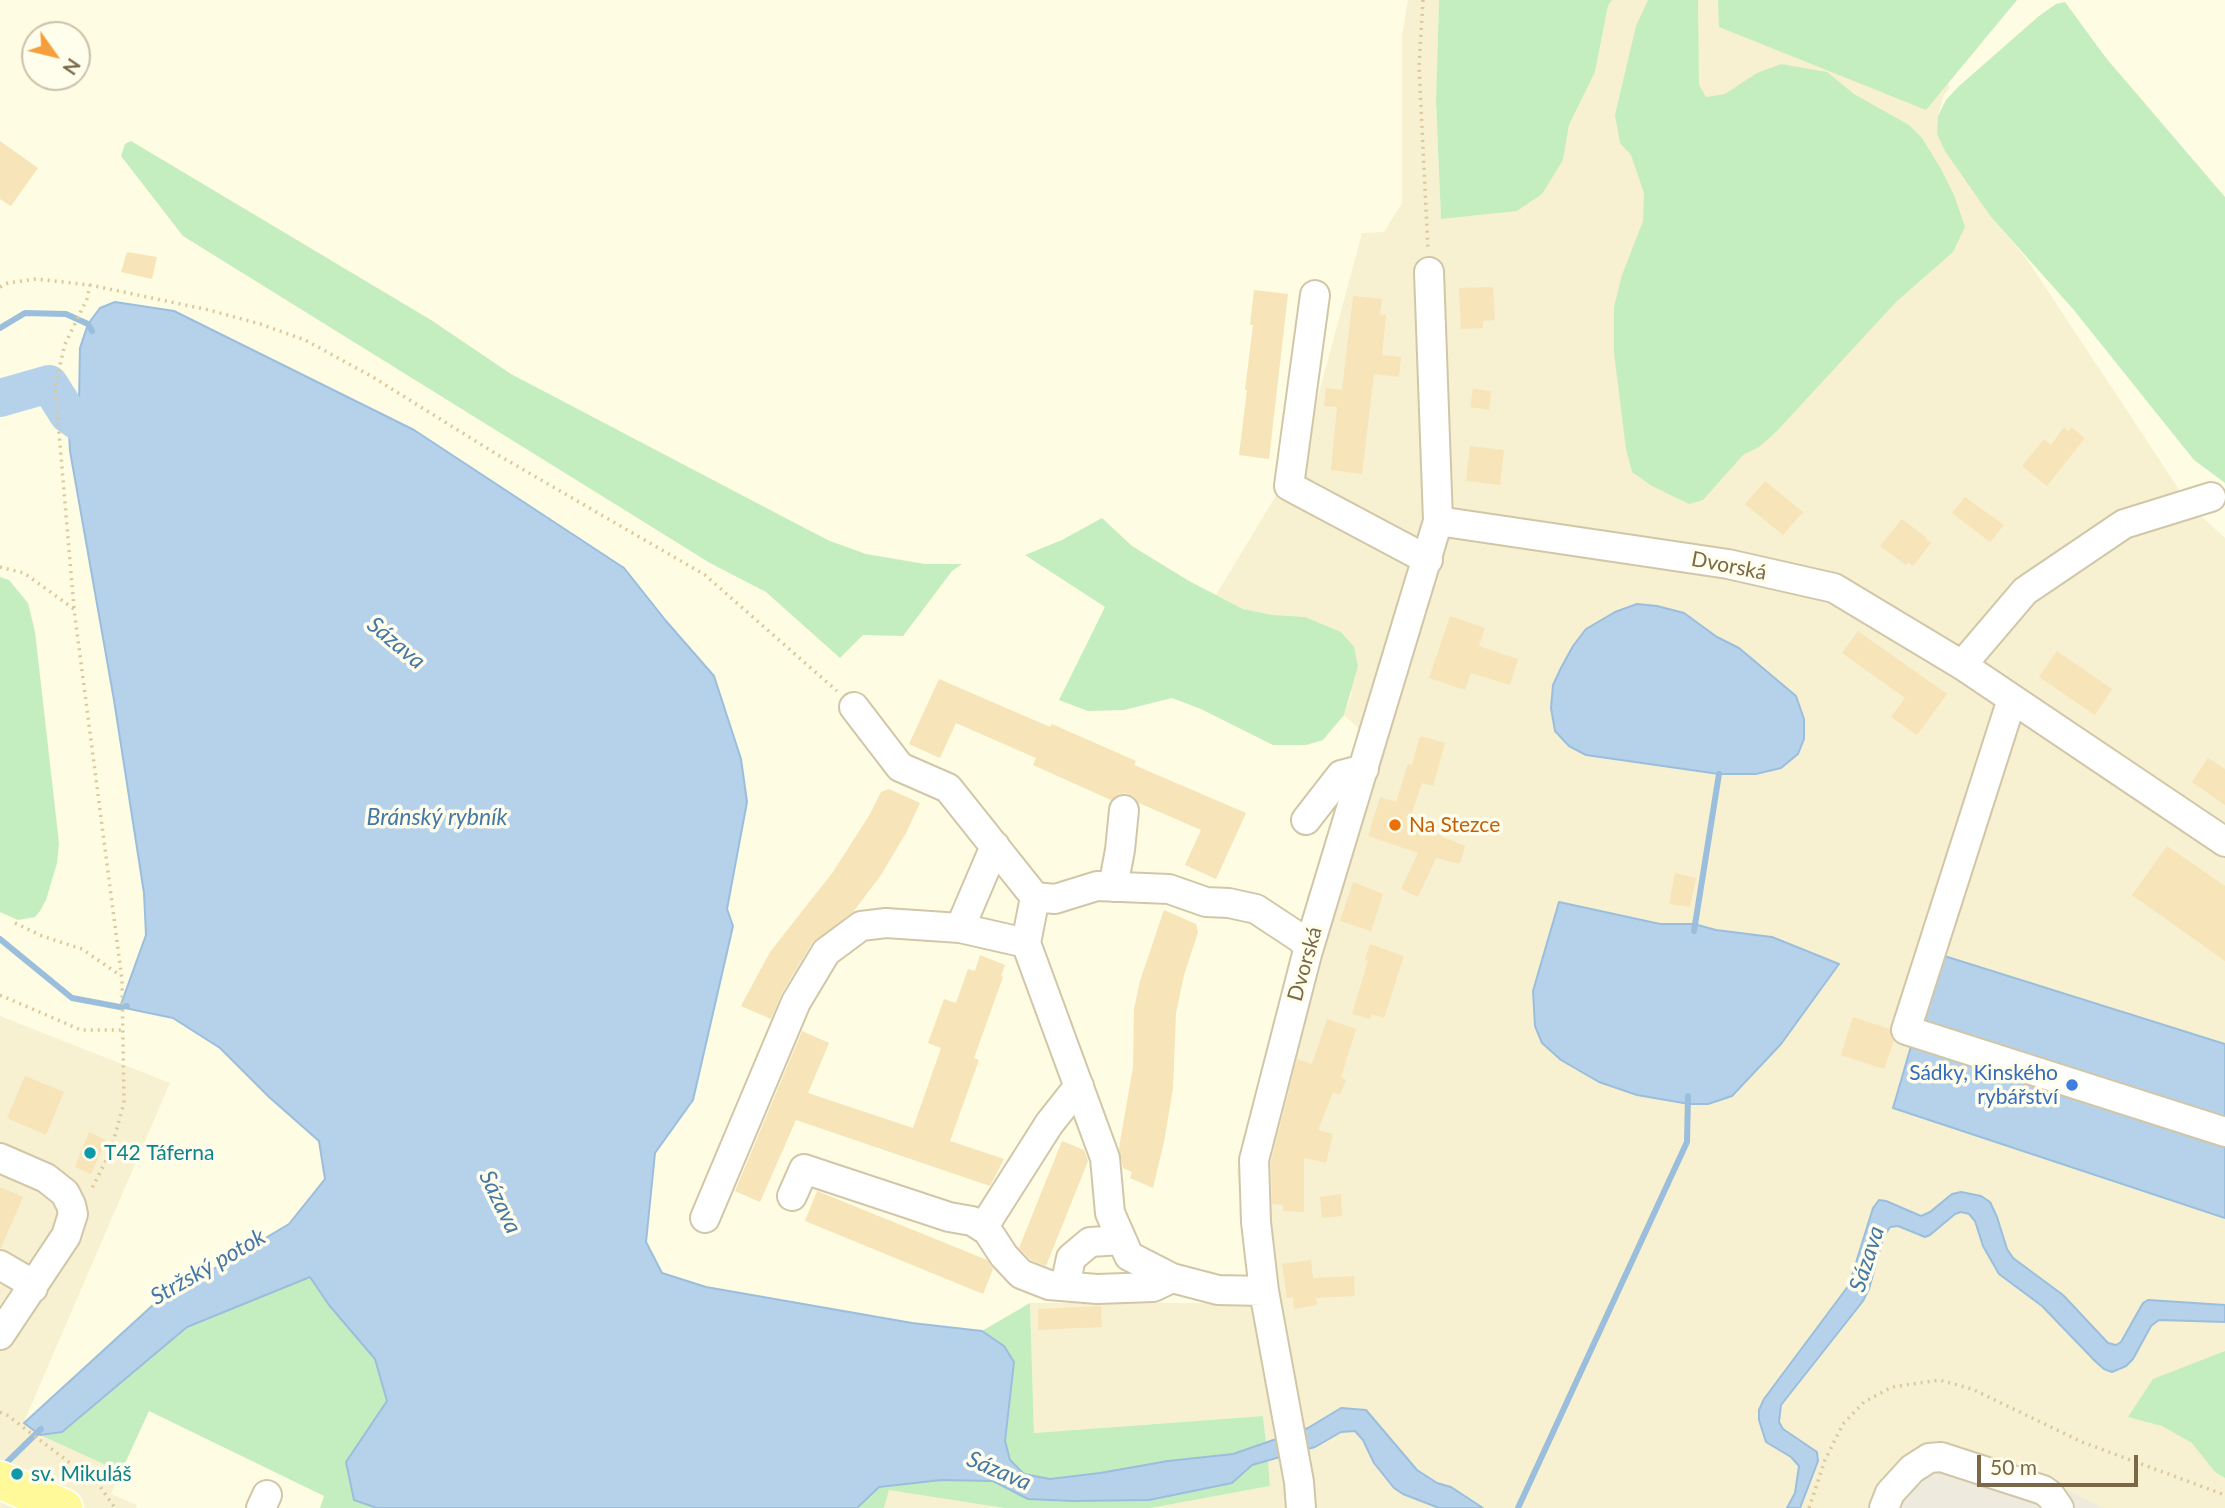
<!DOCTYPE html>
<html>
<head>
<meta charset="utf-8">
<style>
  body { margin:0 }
  #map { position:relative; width:2225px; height:1508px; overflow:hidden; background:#fefce3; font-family:Lato,sans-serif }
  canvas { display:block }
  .north { position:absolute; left:21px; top:21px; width:70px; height:70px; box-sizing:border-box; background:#fffdec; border:2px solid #cac1aa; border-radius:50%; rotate:124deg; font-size:19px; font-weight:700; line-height:28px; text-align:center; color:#7a6846 }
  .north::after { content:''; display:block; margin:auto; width:24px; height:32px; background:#f59f3c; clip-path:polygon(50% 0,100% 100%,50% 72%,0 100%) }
  .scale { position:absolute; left:1977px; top:1455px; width:161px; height:32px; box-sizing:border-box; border:4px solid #7a6846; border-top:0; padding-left:9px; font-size:21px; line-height:24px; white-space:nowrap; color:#7a6846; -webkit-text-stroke:5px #fffdec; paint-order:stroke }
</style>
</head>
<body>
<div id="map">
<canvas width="2225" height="1508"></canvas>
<div class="north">N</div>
<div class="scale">50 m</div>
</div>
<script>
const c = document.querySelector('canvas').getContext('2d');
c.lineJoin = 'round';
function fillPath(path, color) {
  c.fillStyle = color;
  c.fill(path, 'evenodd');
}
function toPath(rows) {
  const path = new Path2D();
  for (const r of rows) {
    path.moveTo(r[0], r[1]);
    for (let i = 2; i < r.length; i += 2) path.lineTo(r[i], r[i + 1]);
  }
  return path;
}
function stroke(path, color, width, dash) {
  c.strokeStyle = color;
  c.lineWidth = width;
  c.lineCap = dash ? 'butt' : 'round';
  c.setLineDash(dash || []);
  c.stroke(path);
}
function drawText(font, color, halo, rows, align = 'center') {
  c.font = font + ' Lato,sans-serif';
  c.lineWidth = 7;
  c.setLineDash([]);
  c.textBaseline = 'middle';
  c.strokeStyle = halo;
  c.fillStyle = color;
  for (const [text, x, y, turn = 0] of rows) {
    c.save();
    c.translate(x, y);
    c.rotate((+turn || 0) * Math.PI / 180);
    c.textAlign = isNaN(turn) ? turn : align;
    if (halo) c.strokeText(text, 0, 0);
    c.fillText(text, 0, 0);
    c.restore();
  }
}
fillPath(toPath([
  [1408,0,1439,0,1436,101,1441,219,1563,160,1569,125,1595,72,1608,6,1612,0,1913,0,1950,88,1944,94,1938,116,1991,217,2026,258,2190,506,2225,538,2225,1508,1151,1508,1270,1486,1263,1416,1034,1433,1030,1303,1249,1303,1249,1266,1237,1171,1268,1044,1373,741,1344,715,1352,692,1273,615,1244,609,1216,595,1304,449,1362,233,1384,232,1402,203,1402,36],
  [0,1016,170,1083,24,1422,40,1435,121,1472,111,1494,137,1505,136,1508,0,1508],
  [889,1489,1004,1508,884,1508]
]), '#f7f1d1');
fillPath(toPath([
  [1923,1447,2051,1482,2103,1508,1872,1508]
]), '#eeeade');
fillPath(toPath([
  [1439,0,1612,0,1608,6,1595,72,1569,125,1563,160,1542,194,1517,211,1441,219,1436,101],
  [1648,0,1698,0,1699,85,1706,97,1725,94,1757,73,1781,64,1827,72,1854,94,1909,125,1922,138,1941,169,1954,195,1965,227,1953,252,1896,302,1776,432,1759,447,1743,455,1703,500,1689,504,1652,486,1632,472,1626,449,1614,353,1614,307,1622,275,1643,221,1644,193,1631,155,1620,143,1615,115,1636,26],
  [1718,0,2017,0,1926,110,1719,27],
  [2065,2,2106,58,2225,197,2225,483,2194,460,2073,309,1991,217,1945,151,1937,134,1938,116,1946,100,1958,87,2039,16,2056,4],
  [131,141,431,320,511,374,793,522,830,541,866,554,925,564,962,564,952,571,903,636,863,635,840,658,766,592,710,563,183,236,121,156,125,144],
  [1102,518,1132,546,1189,581,1243,609,1273,615,1305,617,1341,632,1354,647,1358,666,1344,715,1323,740,1306,745,1273,745,1201,709,1172,698,1124,710,1088,711,1059,700,1105,607,1025,555,1062,540],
  [0,577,9,580,28,603,35,632,59,843,57,863,46,900,40,911,35,917,18,920,0,912],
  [310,1277,329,1305,375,1359,387,1401,346,1463,354,1500,377,1508,320,1508,324,1496,149,1411,121,1472,40,1435,62,1432,187,1327],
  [1030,1303,1034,1433,1263,1416,1266,1443,1233,1454,1168,1461,1100,1473,1050,1479,1024,1474,1010,1460,1005,1441,1009,1405,982,1331],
  [2225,1351,2225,1478,2215,1472,2192,1443,2162,1426,2128,1417,2153,1379],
  [1268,1461,1270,1486,1151,1508,1004,1508,889,1490,884,1508,857,1508,879,1487,941,1480,993,1481,1028,1499,1231,1483,1252,1465]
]), '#c4eec0');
const water = toPath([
  [115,302,174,311,414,430,624,568,666,621,714,676,741,759,747,802,727,909,733,926,693,1100,655,1153,646,1242,662,1273,706,1287,912,1323,982,1331,1004,1346,1014,1362,1005,1441,1010,1460,1024,1474,1050,1479,1100,1473,1168,1461,1233,1454,1308,1428,1341,1408,1366,1410,1417,1470,1437,1483,1451,1487,1483,1508,1439,1508,1403,1494,1394,1488,1374,1463,1363,1440,1355,1431,1341,1432,1315,1447,1252,1465,1232,1483,1149,1500,1073,1501,1028,1499,993,1481,941,1480,879,1487,857,1508,377,1508,354,1500,346,1462,387,1401,375,1359,329,1305,310,1277,187,1327,62,1432,40,1435,24,1423,153,1305,289,1224,325,1179,319,1141,269,1097,220,1048,173,1018,120,1007,146,935,144,893,114,700,70,451,68,414,79,400,80,348,88,324,100,308,115,302],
  [1637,604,1657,606,1684,613,1717,637,1739,648,1796,696,1804,719,1804,739,1798,754,1781,768,1756,774,1719,774,1586,755,1569,746,1555,731,1551,708,1553,685,1561,668,1573,646,1586,629,1615,612,1637,604],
  [1559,902,1660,924,1694,924,1716,930,1772,937,1839,964,1781,1044,1732,1096,1708,1104,1689,1104,1637,1095,1599,1082,1561,1060,1542,1043,1535,1026,1533,991,1559,902],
  [1938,954,2225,1044,2225,1122,1916,1023,1938,954],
  [1912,1043,2225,1143,2225,1218,1893,1108,1912,1043],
  [1961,1192,1981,1196,1990,1202,1997,1217,2007,1249,2013,1258,2063,1295,2108,1343,2116,1345,2121,1342,2143,1303,2148,1300,2225,1305,2225,1322,2159,1320,2151,1326,2133,1359,2126,1366,2112,1372,2104,1369,2096,1362,2042,1306,1999,1274,1983,1246,1975,1221,1969,1214,1961,1212,1955,1214,1930,1235,1925,1237,1898,1226,1890,1227,1883,1238,1869,1289,1863,1301,1781,1405,1779,1422,1783,1429,1817,1452,1818,1461,1800,1508,1787,1508,1795,1493,1799,1466,1791,1457,1766,1442,1759,1420,1759,1410,1764,1399,1849,1285,1873,1208,1879,1200,1886,1201,1921,1216,1930,1212,1952,1194,1961,1192]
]);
fillPath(water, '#b5d2ea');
stroke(water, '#9bbedd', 2);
stroke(toPath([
  [0,328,25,313,66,314,88,324,92,331],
  [1694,931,1719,774],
  [0,939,72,998,120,1007,127,1006],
  [1,1468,41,1429],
  [1518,1508,1687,1142,1688,1096]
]), '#9bbedd', 6);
stroke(toPath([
  [0,398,49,384,68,414,111,445]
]), '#b5d2ea', 38);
fillPath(toPath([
  [0,141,38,168,11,206,0,199],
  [127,252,157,257,152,279,121,272],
  [1493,287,1495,320,1483,321,1483,328,1461,329,1459,288],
  [1254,290,1288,294,1269,459,1239,455,1247,390,1245,390,1253,325,1250,325],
  [1353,296,1382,299,1380,314,1386,315,1382,355,1401,357,1399,377,1374,374,1362,474,1331,470,1337,407,1324,406,1326,388,1342,390],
  [1473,389,1491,391,1489,410,1470,407],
  [2064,427,2068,431,2071,427,2085,438,2047,486,2022,466,2044,439,2051,445],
  [1470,446,1504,450,1500,485,1466,481],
  [1765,481,1803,512,1783,535,1745,504],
  [1965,497,2004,525,1990,542,1952,513],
  [1902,519,1927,538,1926,540,1931,543,1913,566,1908,562,1906,565,1880,546],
  [1450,616,1485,628,1479,646,1518,659,1510,685,1471,673,1465,690,1429,678],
  [1858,631,1947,694,1917,735,1891,717,1905,698,1842,653],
  [2057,651,2112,689,2095,715,2039,677],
  [939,679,1050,727,1052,724,1136,761,1134,765,1246,813,1216,879,1185,865,1201,830,1139,803,1133,796,1125,793,1118,795,1111,800,1033,765,1036,758,956,723,940,758,909,744],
  [1420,736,1445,743,1433,786,1422,783,1410,819,1417,821,1415,825,1465,846,1460,864,1436,858,1418,897,1401,889,1418,853,1368,836,1380,797,1396,802,1408,764,1412,765],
  [2208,758,2225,769,2225,805,2192,782],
  [889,789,920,803,906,833,881,875,853,912,812,943,782,993,771,1019,741,1006,770,952,833,872,870,814,881,792],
  [2167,846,2225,886,2225,961,2132,895],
  [1675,873,1696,878,1690,907,1669,904],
  [1353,882,1383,894,1371,931,1340,921],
  [1164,910,1196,924,1198,932,1184,975,1176,1013,1173,1088,1164,1142,1153,1188,1130,1178,1132,1172,1123,1168,1119,1148,1133,1067,1134,1009,1140,981],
  [1370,944,1404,956,1384,1018,1372,1014,1370,1019,1352,1014,1368,961,1365,959],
  [980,955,1005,965,1001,976,1003,977,974,1058,979,1060,950,1141,1004,1159,990,1186,796,1120,760,1202,735,1191,802,1031,829,1043,808,1093,913,1128,941,1048,928,1043,944,999,956,1003,968,969,975,971],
  [1853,1017,1890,1029,1894,1041,1884,1069,1841,1055],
  [1327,1019,1356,1029,1341,1077,1346,1080,1340,1095,1333,1092,1318,1130,1333,1134,1326,1163,1304,1158,1304,1212,1283,1211,1283,1205,1272,1204,1271,1162,1297,1059,1312,1064],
  [25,1076,64,1092,46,1135,7,1118],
  [89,1132,106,1140,91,1174,75,1167],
  [1062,1141,1084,1150,1088,1161,1046,1266,1031,1260,1019,1248],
  [0,1187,23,1197,1,1248,0,1248],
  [817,1191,987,1260,993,1269,983,1294,805,1221],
  [1341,1194,1342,1216,1322,1218,1320,1197],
  [1311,1260,1313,1278,1354,1276,1355,1296,1316,1298,1317,1305,1294,1309,1293,1297,1287,1298,1282,1264],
  [1101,1306,1102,1327,1038,1330,1038,1309]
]), '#f7e4b8');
const minor = toPath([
  [1315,295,1289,486,1428,560],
  [1438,521,1728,564,1834,588,1962,665,2225,842],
  [1962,665,2025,591,2124,524,2211,497],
  [2012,699,1906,1030,2225,1132],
  [854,707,900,767,948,788,1035,897,1026,943,1105,1158,1110,1213,1129,1256,1172,1278,1218,1290,1264,1291],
  [1306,820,1341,775,1364,769],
  [1113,887,1120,850,1124,810],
  [1035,897,1055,899,1097,886,1169,889,1206,902,1229,903,1256,909,1300,938,1309,947],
  [960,928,995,846],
  [0,1158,46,1178,65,1193,71,1205,73,1214,66,1236,0,1335],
  [792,1196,804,1169,949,1217,972,1221,987,1230,1004,1256,1021,1274,1049,1285,1097,1289,1153,1287,1172,1278],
  [705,1218,796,1002,826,952,861,926,886,923,960,928,1026,943],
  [983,1228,1049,1124,1079,1086],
  [0,1265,24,1279,33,1288],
  [1065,1286,1071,1258,1090,1242,1122,1240],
  [261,1508,267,1495],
  [1301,1508,1299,1482,1264,1291,1256,1222,1254,1160,1307,954,1438,521,1429,272],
  [1884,1508,1890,1493,1912,1469,1929,1458,1941,1457,2043,1490,2050,1495,2059,1508]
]);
const major = toPath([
  [0,1480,64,1508]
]);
stroke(minor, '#d1c7a8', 32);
stroke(major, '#fff', 40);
stroke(toPath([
  [1423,0,1419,67,1428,249],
  [0,287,8,283,36,279,90,285,209,310,260,324,305,340,371,376,498,455,705,575,837,691],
  [0,567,24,573,74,609,122,980,124,1103,110,1153,91,1190],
  [74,608,55,386,65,344,87,299,90,285],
  [15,923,42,936,82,949,121,976],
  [0,995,81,1030,122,1030],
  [0,1412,7,1415,99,1485,115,1508],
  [1809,1508,1825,1460,1843,1424,1864,1402,1892,1387,1939,1380,1972,1389,2082,1442,2225,1495]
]), '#dcc89b', 3.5, [2, 5]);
stroke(minor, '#fff', 28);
stroke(major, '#fff99a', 37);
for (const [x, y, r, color] of [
  [1395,825,7,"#e8710a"],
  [2072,1085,7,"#3f7fe0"],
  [90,1153,7,"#0f9aa8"],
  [17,1474,7,"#0f9aa8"]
]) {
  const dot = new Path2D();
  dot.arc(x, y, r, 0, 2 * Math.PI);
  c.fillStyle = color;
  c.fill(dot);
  stroke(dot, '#fffdec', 2.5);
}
drawText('21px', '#7a6846', '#fffdec', [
  ["Dvorská",1729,566,11],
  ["Dvorská",1305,964,-74]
]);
drawText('21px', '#c56008', '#fffdec', [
  ["Na Stezce",1409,825]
], 'left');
drawText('21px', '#366cbe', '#fffdec', [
  ["Sádky, Kinského",2058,1073],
  ["rybářství",2058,1097]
], 'right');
drawText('21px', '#0d838f', '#fffdec', [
  ["T42 Táferna",104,1153],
  ["sv. Mikuláš",31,1474]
], 'left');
drawText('italic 23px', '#4578a6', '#fffdec', [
  ["Sázava",396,643,40],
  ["Bránský rybník",437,818],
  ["Sázava",500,1202,64],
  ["Sázava",1867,1259,-72],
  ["Stržský potok",208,1267,-30],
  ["Sázava",999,1471,23]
]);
</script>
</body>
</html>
